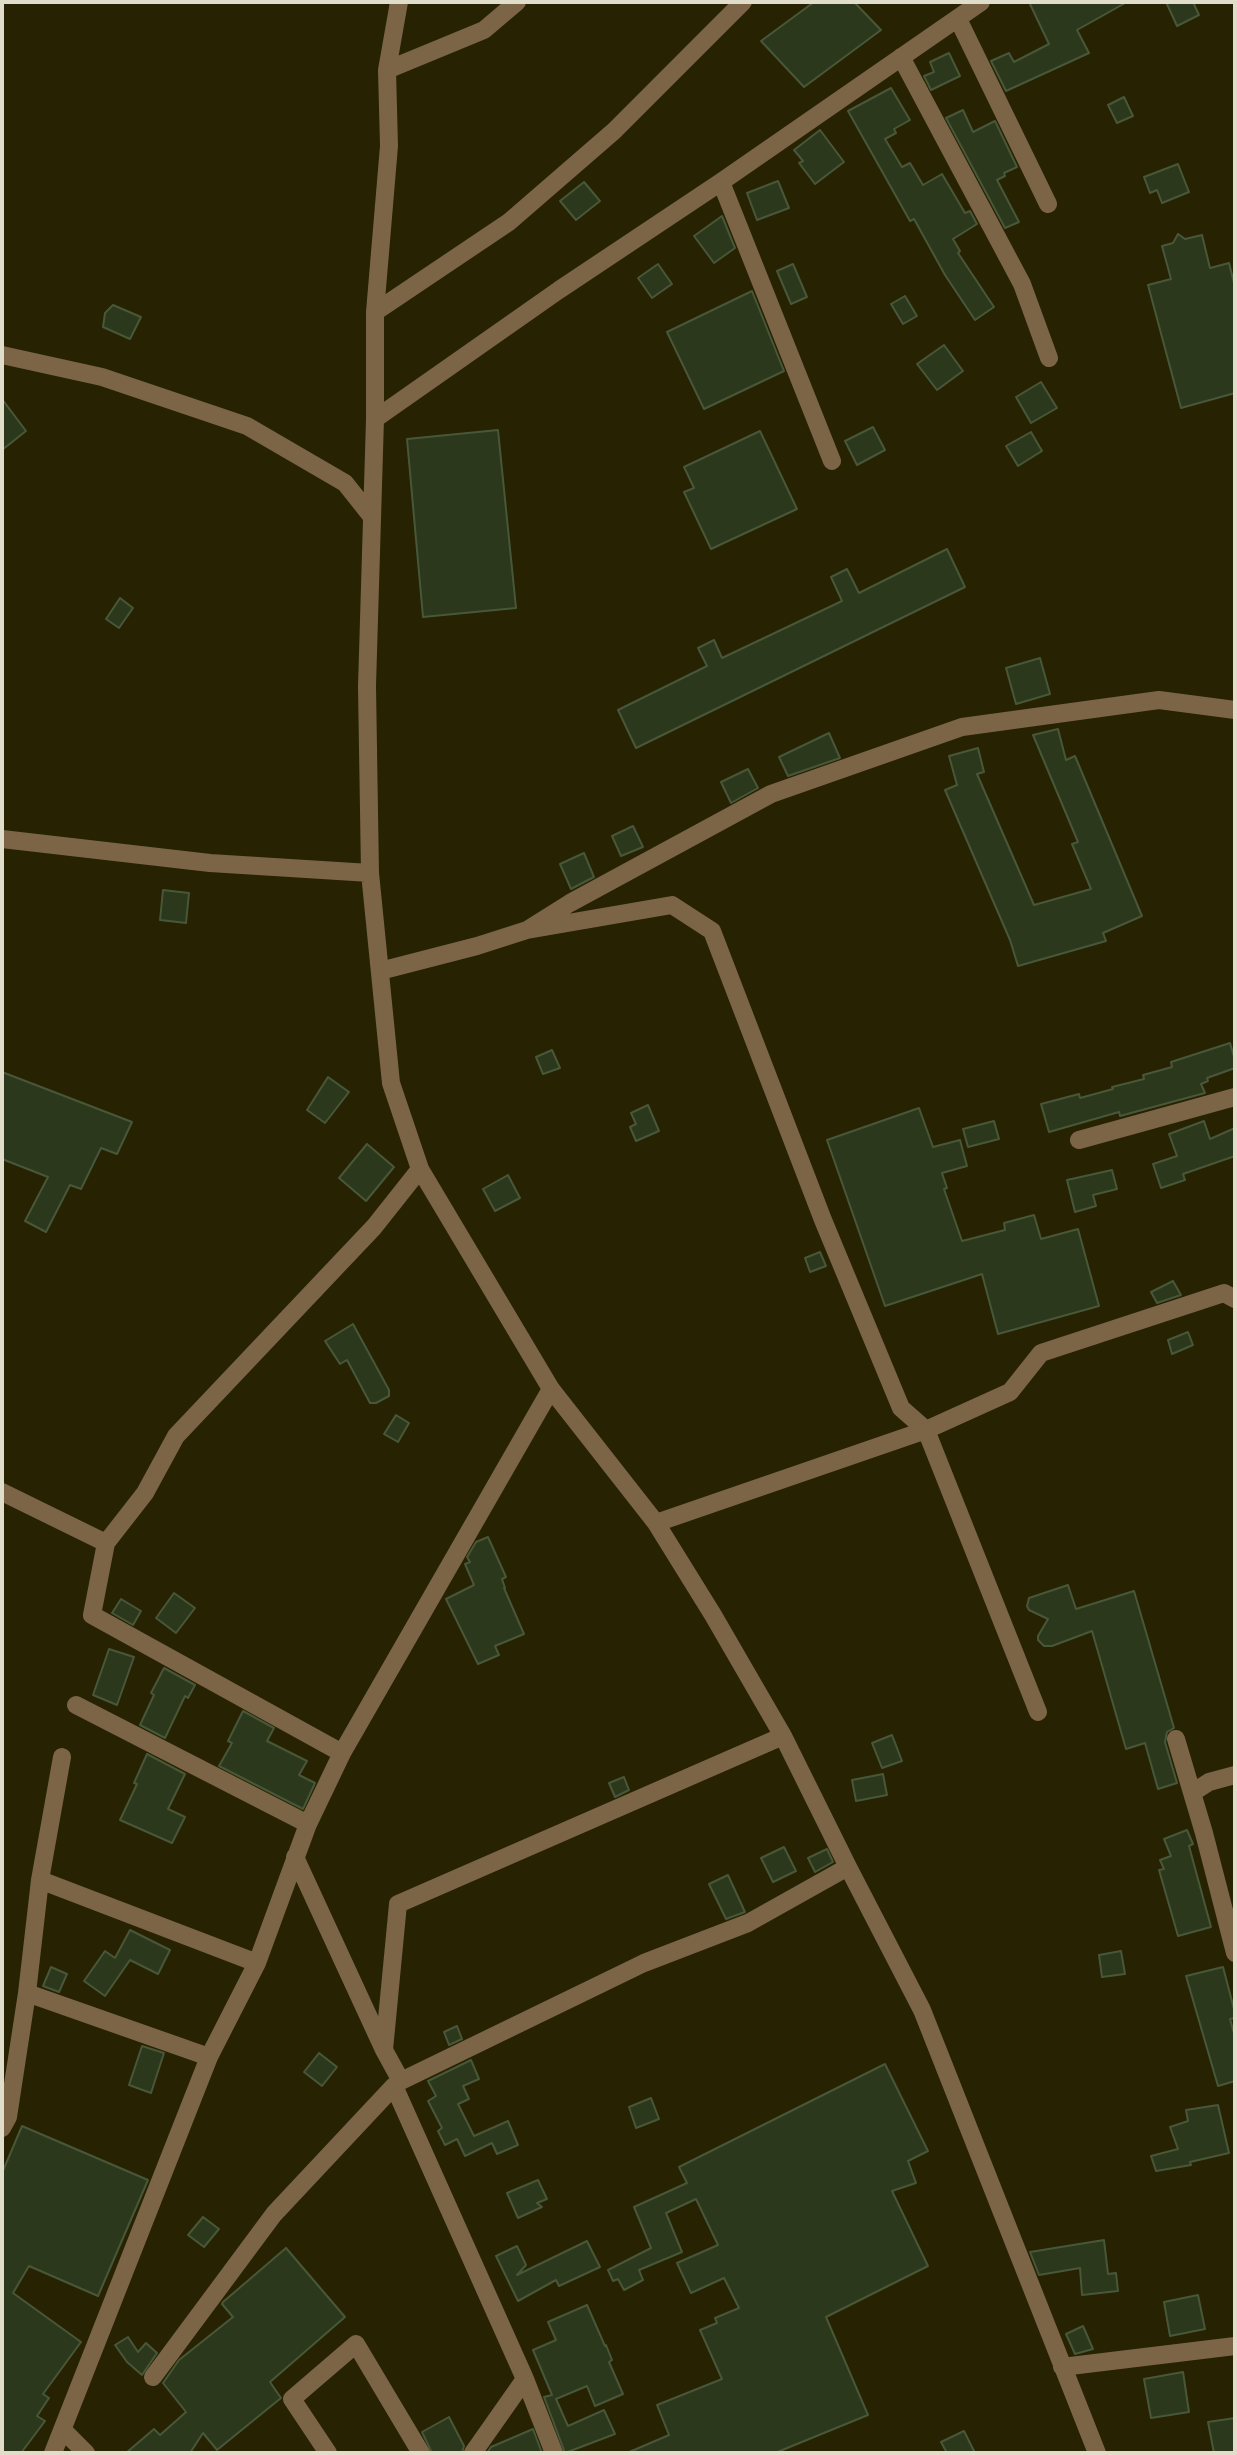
<!DOCTYPE html>
<html>
<head>
<meta charset="utf-8">
<style>
  body { margin:0 }
  #map { position:relative; width:1237px; height:2455px; overflow:hidden; background:#262202; font-family:"Fira Sans Condensed",sans-serif }
  canvas { display:block }
  .frame { position:absolute; inset:0; border:4px solid #e0decb; pointer-events:none }
</style>
</head>
<body>
<div id="map">
<canvas width="1237" height="2455"></canvas>
<div class="frame"></div>
</div>
<script>
const c = document.querySelector('canvas').getContext('2d');
c.lineJoin = 'round';
function fillPath(path, color) {
  c.fillStyle = color;
  c.fill(path, 'evenodd');
}
function toPath(rows) {
  const path = new Path2D();
  for (const r of rows) {
    path.moveTo(r[0], r[1]);
    for (let i = 2; i < r.length; i += 2) path.lineTo(r[i], r[i + 1]);
  }
  return path;
}
function stroke(path, color, width, dash) {
  c.strokeStyle = color;
  c.lineWidth = width;
  c.lineCap = dash ? 'butt' : 'round';
  c.setLineDash(dash || []);
  c.stroke(path);
}
const building = toPath([
  [814,2,854,2,881,30,804,87,761,41,814,2],
  [1029,2,1127,2,1077,30,1089,53,1006,91,991,61,1009,53,1014,62,1049,44,1029,2],
  [1166,2,1193,2,1199,15,1177,26,1166,2],
  [949,53,960,76,931,90,924,76,934,72,930,62,949,53],
  [891,88,910,120,894,129,896,133,885,139,902,167,910,163,923,185,942,174,965,213,970,211,977,224,953,239,960,251,958,253,994,307,975,320,945,275,914,219,910,221,848,111,891,88],
  [1124,97,1133,116,1117,123,1108,105,1124,97],
  [963,110,973,132,995,121,1017,167,1004,173,1005,176,997,180,1019,222,1005,228,946,118,963,110],
  [820,130,844,162,815,184,799,163,803,161,794,150,820,130],
  [1178,164,1189,192,1162,203,1157,190,1150,193,1144,177,1178,164],
  [778,181,789,208,757,220,747,193,778,181],
  [584,182,600,201,576,220,560,201,584,182],
  [722,216,735,248,714,263,694,236,722,216],
  [1178,234,1185,239,1202,235,1210,268,1229,263,1235,287,1235,393,1181,408,1148,285,1171,279,1162,246,1173,243,1178,234],
  [658,264,672,284,652,298,638,278,658,264],
  [793,264,807,297,791,304,777,271,793,264],
  [752,291,784,371,704,409,667,332,752,291],
  [905,296,917,316,903,324,891,304,905,296],
  [113,305,141,317,130,339,103,327,105,313,113,305],
  [944,345,963,371,937,390,917,364,944,345],
  [1041,382,1057,408,1031,423,1016,397,1041,382],
  [2,399,26,431,2,450,2,399],
  [873,427,885,450,857,465,845,441,873,427],
  [498,430,516,608,423,617,407,439,498,430],
  [760,431,797,509,711,549,684,492,694,488,684,467,760,431],
  [1031,432,1042,451,1018,466,1006,446,1031,432],
  [947,549,965,587,636,748,618,710,707,666,698,648,714,640,722,658,842,601,831,577,847,569,859,593,947,549],
  [120,598,133,608,119,628,106,619,120,598],
  [1040,658,1050,694,1016,704,1006,668,1040,658],
  [1058,729,1066,760,1075,756,1142,916,1103,933,1106,941,1018,966,1010,940,945,790,957,785,949,756,978,748,984,772,977,774,1034,905,1091,889,1072,844,1078,842,1033,735,1058,729],
  [829,733,840,758,788,776,779,757,829,733],
  [748,769,758,788,731,803,721,782,748,769],
  [633,826,643,847,621,856,612,836,633,826],
  [584,853,594,877,571,889,560,864,584,853],
  [163,890,189,893,186,923,160,920,163,890],
  [1230,1043,1235,1060,1235,1068,1207,1078,1208,1081,1201,1084,1205,1093,1120,1116,1119,1112,1049,1132,1041,1104,1079,1094,1080,1098,1113,1089,1112,1087,1144,1079,1143,1075,1172,1067,1171,1062,1230,1043],
  [552,1050,560,1068,543,1074,536,1057,552,1050],
  [2,1072,132,1122,117,1154,101,1148,81,1189,70,1185,46,1232,25,1221,48,1177,2,1159,2,1072],
  [328,1077,349,1092,325,1123,307,1110,328,1077],
  [648,1105,659,1131,636,1141,630,1127,636,1124,631,1113,648,1105],
  [919,1108,933,1147,960,1140,967,1166,942,1173,947,1188,944,1189,962,1241,1005,1230,1004,1223,1034,1215,1041,1239,1078,1229,1099,1306,998,1334,982,1274,885,1306,827,1140,919,1108],
  [994,1121,999,1139,968,1147,963,1129,994,1121],
  [1204,1121,1210,1139,1235,1128,1235,1156,1183,1174,1185,1180,1161,1188,1153,1164,1177,1156,1169,1134,1204,1121],
  [367,1144,394,1167,366,1201,339,1178,367,1144],
  [1112,1170,1117,1189,1093,1195,1096,1206,1075,1212,1067,1180,1112,1170],
  [508,1175,520,1198,495,1211,483,1189,508,1175],
  [820,1252,826,1266,810,1272,805,1258,820,1252],
  [1173,1281,1181,1295,1157,1303,1151,1292,1173,1281],
  [353,1324,389,1390,389,1396,376,1403,370,1403,347,1360,340,1364,325,1341,353,1324],
  [1188,1332,1193,1345,1172,1354,1168,1340,1188,1332],
  [396,1415,409,1423,398,1442,384,1434,396,1415],
  [488,1537,506,1577,502,1579,505,1588,504,1588,524,1634,495,1646,499,1655,478,1664,446,1599,474,1585,465,1564,470,1562,467,1557,476,1542,488,1537],
  [1068,1585,1076,1609,1134,1591,1174,1728,1167,1732,1165,1742,1177,1783,1158,1789,1145,1743,1126,1749,1092,1631,1052,1646,1044,1646,1038,1640,1038,1636,1048,1619,1029,1610,1027,1606,1029,1598,1068,1585],
  [174,1593,195,1608,176,1633,156,1618,174,1593],
  [121,1599,141,1611,133,1625,112,1613,121,1599],
  [109,1649,134,1657,117,1705,93,1695,109,1649],
  [164,1668,195,1685,188,1698,185,1696,165,1738,140,1725,154,1695,151,1693,164,1668],
  [243,1711,274,1728,267,1741,307,1761,299,1775,315,1783,303,1809,219,1766,232,1743,228,1741,243,1711],
  [892,1735,902,1761,882,1768,872,1743,892,1735],
  [147,1754,185,1774,168,1809,185,1817,172,1843,120,1820,137,1784,134,1783,147,1754],
  [883,1774,887,1795,856,1801,852,1780,883,1774],
  [624,1777,629,1790,615,1797,609,1783,624,1777],
  [1187,1830,1193,1844,1189,1846,1211,1927,1178,1936,1159,1870,1164,1869,1160,1860,1171,1856,1164,1839,1187,1830],
  [784,1847,796,1871,773,1882,761,1858,784,1847],
  [827,1849,833,1862,815,1872,808,1858,827,1849],
  [728,1875,745,1912,726,1919,709,1884,728,1875],
  [130,1930,170,1950,158,1974,130,1960,105,1996,84,1981,105,1951,115,1958,130,1930],
  [1121,1951,1125,1974,1102,1977,1099,1955,1121,1951],
  [51,1967,67,1974,59,1992,43,1986,51,1967],
  [1223,1967,1235,2013,1235,2018,1230,2019,1235,2037,1235,2081,1218,2086,1186,1976,1223,1967],
  [457,2026,462,2039,449,2045,444,2032,457,2026],
  [142,2046,164,2053,151,2093,129,2085,142,2046],
  [319,2053,337,2067,322,2086,304,2072,319,2053],
  [471,2060,479,2079,463,2086,469,2099,458,2104,474,2136,508,2121,518,2145,497,2154,492,2143,465,2156,457,2139,445,2145,438,2131,442,2128,428,2101,436,2096,428,2081,471,2060],
  [885,2064,928,2151,908,2161,916,2183,892,2191,928,2266,826,2317,868,2415,775,2453,627,2453,669,2435,657,2405,722,2379,700,2330,717,2323,715,2318,739,2308,724,2278,691,2293,677,2263,718,2245,696,2199,666,2213,682,2252,639,2270,643,2280,624,2290,618,2279,613,2281,608,2270,651,2248,634,2207,687,2183,679,2167,885,2064],
  [651,2098,659,2119,636,2128,629,2107,651,2098],
  [1218,2105,1229,2153,1190,2162,1191,2165,1156,2171,1151,2156,1178,2149,1170,2127,1188,2121,1186,2110,1218,2105],
  [22,2126,148,2180,98,2296,29,2266,13,2293,81,2342,43,2394,49,2398,37,2416,45,2421,21,2453,2,2453,2,2173,22,2126],
  [538,2180,547,2199,537,2203,542,2207,518,2218,507,2193,538,2180],
  [203,2217,219,2229,204,2247,188,2235,203,2217],
  [1104,2240,1108,2274,1116,2273,1118,2291,1082,2295,1080,2268,1039,2275,1030,2252,1104,2240],
  [587,2241,600,2267,559,2286,556,2280,518,2301,496,2256,517,2246,526,2265,517,2275,587,2241],
  [286,2248,345,2317,270,2382,281,2398,217,2450,203,2433,190,2453,126,2453,154,2429,160,2435,186,2412,163,2383,179,2360,233,2317,222,2304,223,2302,286,2248],
  [1198,2295,1205,2329,1170,2336,1164,2302,1198,2295],
  [587,2305,605,2346,606,2345,612,2360,609,2362,623,2394,595,2406,587,2386,556,2399,568,2426,604,2410,615,2434,565,2453,544,2397,552,2395,533,2350,556,2340,548,2322,587,2305],
  [1083,2326,1093,2349,1075,2354,1066,2334,1083,2326],
  [128,2337,138,2352,146,2343,157,2353,142,2375,127,2362,115,2345,128,2337],
  [1183,2372,1189,2412,1151,2418,1144,2379,1183,2372],
  [449,2417,464,2446,462,2453,432,2453,422,2432,449,2417],
  [1235,2418,1235,2453,1214,2453,1208,2422,1235,2418],
  [533,2429,542,2453,487,2453,491,2447,533,2429],
  [964,2431,975,2453,947,2453,941,2442,964,2431]
]);
fillPath(building, '#2c381c');
stroke(building, '#495739', 2);
stroke(toPath([
  [399,2,387,70,389,146,375,312,375,419,367,686,370,873,391,1083,420,1169,551,1389,656,1523,713,1615,783,1736,848,1867,922,2010,1097,2453],
  [958,19,1048,204],
  [901,57,1022,284,1049,358],
  [387,70,484,30,517,2],
  [721,182,832,461],
  [375,312,509,222,614,131,743,2],
  [2,355,102,377,247,426,345,483,372,517],
  [375,419,559,290,721,182,981,2],
  [2,839,210,863,370,873],
  [527,930,672,905,712,931,823,1220,901,1408,926,1430,1038,1712],
  [380,971,477,946,527,930,570,903,771,794,962,727,1159,700,1235,710],
  [1079,1140,1235,1097],
  [2,1492,106,1543,92,1615,342,1753],
  [656,1523,926,1430,1010,1392,1041,1353,1224,1293,1235,1299],
  [106,1543,145,1493,176,1436,374,1227,420,1169],
  [76,1705,308,1824],
  [1176,1739,1204,1833,1235,1953],
  [62,1757,40,1880,27,1993,209,2057],
  [1192,1793,1209,1782,1235,1775],
  [295,1857,384,2050,401,2081,394,2086,525,2379,554,2453],
  [40,1880,257,1963],
  [384,2050,398,1904,783,1736],
  [401,2081,644,1963,748,1923,848,1867],
  [2,2128,8,2117,27,1993],
  [1062,2367,1235,2346],
  [153,2377,274,2214,394,2086],
  [63,2430,86,2453],
  [53,2453,209,2057,257,1963,308,1824,342,1753,551,1389],
  [328,2453,292,2399,356,2344,421,2453],
  [473,2453,525,2379]
]), '#7b6546', 18);
</script>
</body>
</html>
